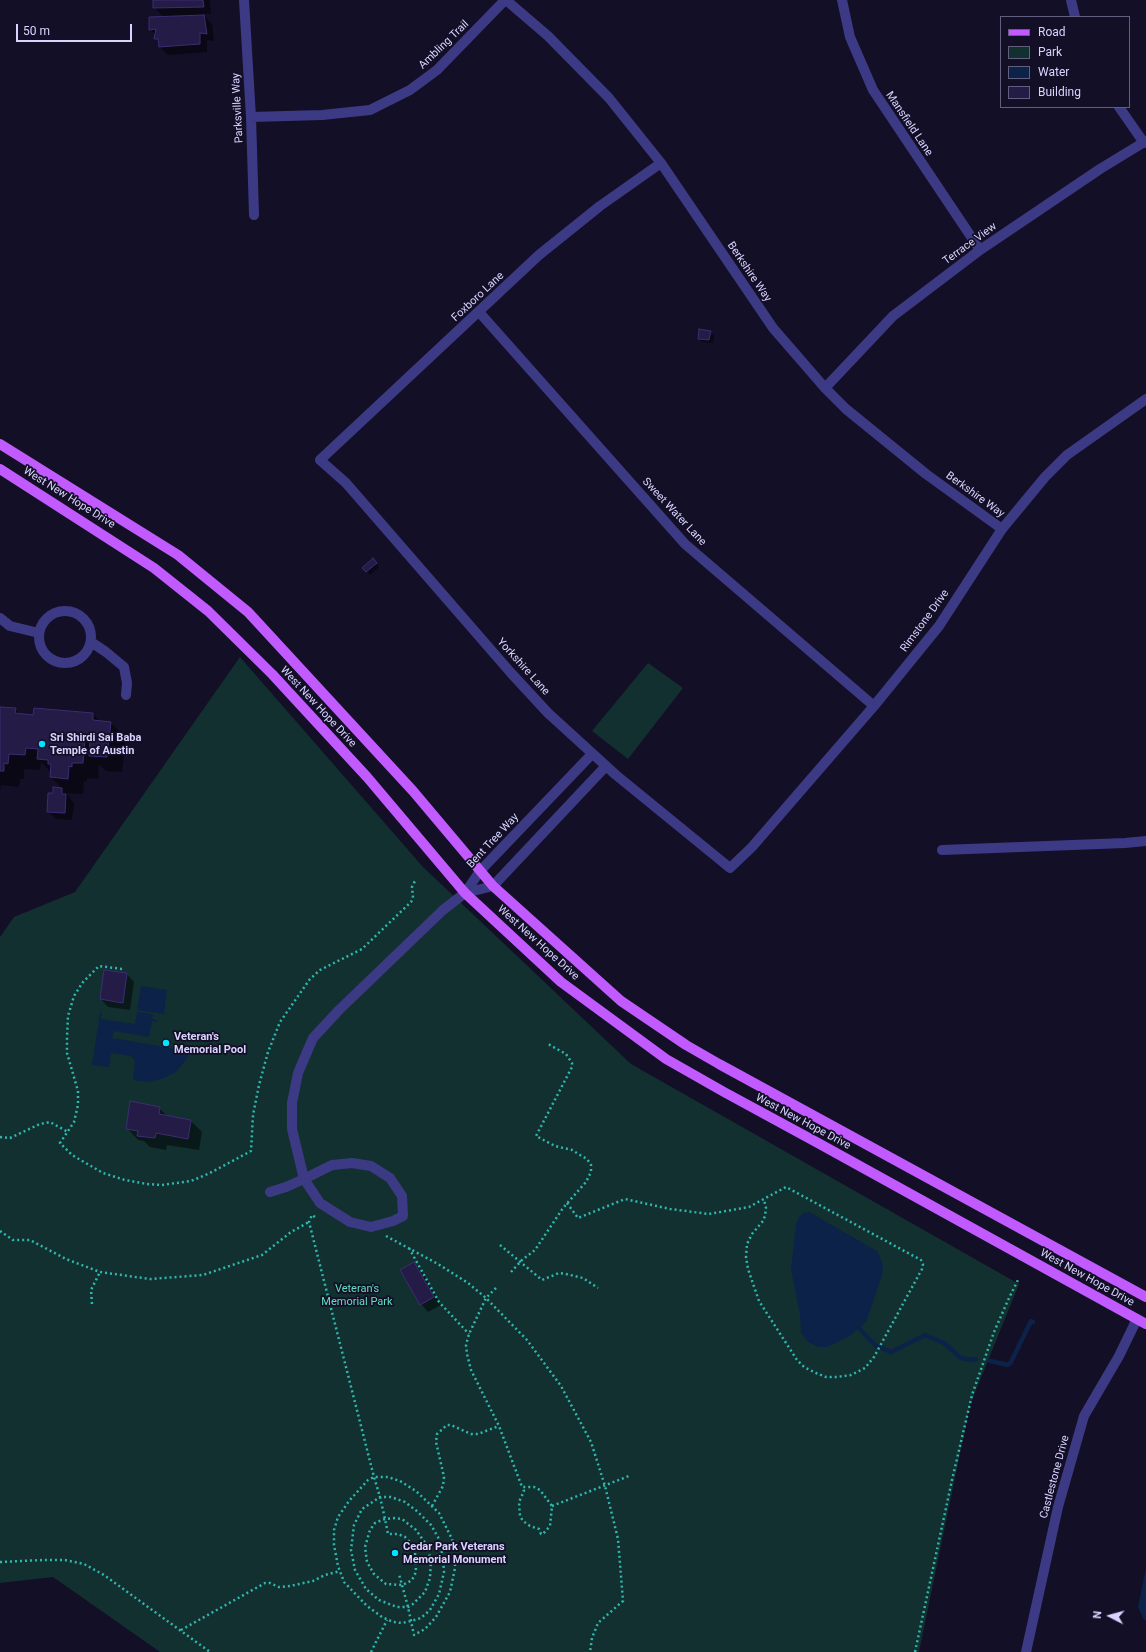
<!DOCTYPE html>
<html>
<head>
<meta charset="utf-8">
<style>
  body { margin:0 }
  #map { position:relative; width:1146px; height:1652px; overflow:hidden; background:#130f26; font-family:Roboto,sans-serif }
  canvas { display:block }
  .legend { position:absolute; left:1000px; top:16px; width:130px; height:92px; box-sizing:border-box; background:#130f26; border:1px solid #625e7d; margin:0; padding:5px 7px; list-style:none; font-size:12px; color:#d9d4ff }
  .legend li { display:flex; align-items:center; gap:8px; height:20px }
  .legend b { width:20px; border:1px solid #625e7d }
  .north { position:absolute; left:1090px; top:1596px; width:40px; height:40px; -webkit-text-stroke:3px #130f26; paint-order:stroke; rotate:276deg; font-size:11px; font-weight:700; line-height:16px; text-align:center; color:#d9d4ff }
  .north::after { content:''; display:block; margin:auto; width:14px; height:18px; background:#d9d4ff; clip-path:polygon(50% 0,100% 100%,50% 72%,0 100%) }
  .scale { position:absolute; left:16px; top:24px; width:116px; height:18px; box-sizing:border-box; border:2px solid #d9d4ff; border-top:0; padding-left:5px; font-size:12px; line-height:14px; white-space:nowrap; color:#d9d4ff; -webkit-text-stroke:3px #130f26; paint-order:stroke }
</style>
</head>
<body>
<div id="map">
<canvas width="1146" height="1652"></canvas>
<ul class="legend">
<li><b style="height:5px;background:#c25bff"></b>Road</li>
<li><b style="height:11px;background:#12302f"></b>Park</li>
<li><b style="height:11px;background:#0c2248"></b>Water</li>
<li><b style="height:11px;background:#241b47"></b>Building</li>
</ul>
<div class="north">N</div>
<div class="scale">50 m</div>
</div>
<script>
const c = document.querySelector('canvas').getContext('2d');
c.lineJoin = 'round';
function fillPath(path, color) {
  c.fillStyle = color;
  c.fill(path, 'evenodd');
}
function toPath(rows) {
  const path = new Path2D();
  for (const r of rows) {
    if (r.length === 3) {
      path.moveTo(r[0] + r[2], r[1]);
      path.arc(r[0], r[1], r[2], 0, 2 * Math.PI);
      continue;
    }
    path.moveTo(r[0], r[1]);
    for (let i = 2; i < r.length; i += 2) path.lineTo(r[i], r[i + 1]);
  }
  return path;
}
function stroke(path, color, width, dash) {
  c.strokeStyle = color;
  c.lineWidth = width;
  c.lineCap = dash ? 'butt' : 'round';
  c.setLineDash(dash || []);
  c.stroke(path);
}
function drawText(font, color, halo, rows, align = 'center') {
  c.font = font + ' Roboto,sans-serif';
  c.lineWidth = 3.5;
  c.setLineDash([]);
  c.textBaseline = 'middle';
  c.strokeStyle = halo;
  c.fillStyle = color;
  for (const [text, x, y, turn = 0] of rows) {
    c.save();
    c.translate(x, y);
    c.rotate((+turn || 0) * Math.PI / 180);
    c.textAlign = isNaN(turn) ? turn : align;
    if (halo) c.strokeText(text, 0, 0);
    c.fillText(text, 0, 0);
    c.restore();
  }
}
fillPath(toPath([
  [240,657,423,867,631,1064,1019,1284,970,1405,919,1652,160,1652,53,1577,0,1583,0,937,14,917,75,892],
  [648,663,683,688,628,759,592,731]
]), '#12302f');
fillPath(toPath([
  [141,986,167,990,164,1014,137,1010],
  [137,1012,153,1014,152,1019,157,1020,157,1022,152,1021,149,1037,114,1031,112,1038,189,1051,188,1057,176,1072,164,1078,148,1082,133,1080,135,1061,131,1056,111,1053,109,1067,92,1065,100,1013,102,1013,101,1019,135,1024],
  [809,1212,877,1251,883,1264,882,1275,866,1322,850,1336,827,1347,818,1347,808,1342,801,1333,800,1315,791,1269,796,1224,799,1217,804,1213],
  [1146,1568,1146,1620,1144,1620,1138,1607]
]), '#0c2248');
fillPath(toPath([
  [154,0,210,0,211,14,202,14,212,24,214,41,207,40,207,52,168,55,160,47,160,44,155,39,156,35,150,29,164,17,154,8],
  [710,332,714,335,713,343,703,342,699,339],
  [373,560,379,567,370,575,364,568],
  [0,708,15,709,21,715,34,716,35,709,93,714,101,722,111,723,126,738,122,772,106,771,99,764,98,779,87,778,87,782,84,781,83,794,66,793,74,803,72,820,56,819,48,811,49,794,54,793,54,788,63,789,51,777,51,772,41,762,40,770,24,769,24,779,20,779,19,787,1,785,0,792],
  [127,974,134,982,130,1010,108,1007,101,999],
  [159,1108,168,1117,190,1120,202,1132,199,1150,167,1145,166,1150,150,1147,144,1141,138,1140,127,1128],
  [414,1263,421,1270,441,1305,428,1312,421,1304]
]), '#0007');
stroke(toPath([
  [859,1328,875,1345,891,1352,925,1335,944,1343,961,1358,970,1360,976,1359],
  [990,1361,1008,1365,1011,1362,1031,1321,1033,1322]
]), '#0c2248', 4.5);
const building = toPath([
  [153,0,203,0,204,7,153,8,153,0],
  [204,15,207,34,200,33,200,44,159,47,158,39,154,39,156,29,149,30,149,17,204,15],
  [699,329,711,331,709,340,698,339,699,329],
  [373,558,377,563,366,572,362,568,373,558],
  [0,707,16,708,15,713,33,715,34,708,93,713,93,720,111,722,107,757,89,756,90,740,85,740,83,763,72,763,72,767,69,766,68,779,50,777,51,764,48,764,48,760,37,759,38,749,26,748,25,755,9,754,8,764,4,763,4,771,0,771,0,707],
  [53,787,62,788,62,794,66,794,65,813,47,812,48,793,53,793,53,787],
  [104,970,127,973,123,1003,100,999,104,970],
  [130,1101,160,1107,159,1114,191,1120,188,1139,156,1133,155,1138,137,1136,138,1131,126,1129,130,1101],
  [414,1262,434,1297,420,1305,400,1270,414,1262]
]);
fillPath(building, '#241b47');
stroke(building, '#3b2d73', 1);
stroke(toPath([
  [122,969,99,966,83,982,74,996,68,1016,67,1037,67,1053,78,1091,78,1105,74,1122,60,1143,72,1155,84,1162,103,1173,125,1180,147,1184,162,1185,191,1181,210,1173,251,1151,253,1115,259,1085,268,1052,280,1022,310,979,320,970,362,949,411,902,413,898,412,887,415,881],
  [0,1137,10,1138,40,1124,50,1122,68,1132],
  [567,1203,578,1218,625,1199,670,1209,709,1214,749,1207,786,1187,921,1260,923,1264,922,1269,874,1357,865,1368,851,1375,837,1377,826,1377,816,1373,804,1367,797,1360,759,1301,748,1269,746,1257,747,1244,752,1234,763,1221,765,1216,766,1208,764,1200],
  [315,1217,312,1215,309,1222,374,1477,380,1497,385,1519,388,1534,398,1534,405,1537,411,1543,415,1553,416,1572,412,1580,407,1583,402,1585,386,1584,374,1574,367,1562,365,1547,370,1530,375,1523,382,1520,385,1519,395,1518,402,1519,416,1530,426,1544,431,1560,430,1578,425,1592,413,1604,408,1607,397,1607,379,1600,366,1589,355,1570,351,1550,354,1525,362,1509,380,1497,391,1497,405,1502,418,1512,431,1525,438,1537,443,1557,444,1572,439,1594,430,1610,421,1618,411,1621,402,1623,393,1622,382,1617,367,1606,344,1582,338,1566,334,1545,334,1530,338,1517,349,1501,368,1480,374,1477,388,1477,400,1481,416,1491,439,1513,452,1539,455,1554,455,1568,450,1592,436,1617,425,1629,414,1635,408,1607,399,1574],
  [0,1231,13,1240,30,1240,66,1259,100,1272,150,1279,203,1275,262,1255,291,1232,309,1222],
  [386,1236,438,1264,468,1283,486,1298,527,1340,561,1386,591,1442,605,1486,618,1539,623,1601,598,1623,592,1638,590,1652],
  [500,1245,542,1280,559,1273,566,1274,583,1278,598,1288],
  [409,1248,439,1302,469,1334],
  [511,1272,522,1260,535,1250,563,1208,586,1182,591,1172,591,1165,587,1159,580,1155,572,1150,555,1146,536,1136,572,1067,572,1063,566,1054,548,1044],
  [496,1288,486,1298,469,1334,466,1345,467,1354,471,1370,499,1426,522,1487,534,1487,540,1490,552,1506,550,1526,543,1534,541,1534,539,1529,530,1526,523,1521,520,1516,519,1502,524,1491,522,1487],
  [92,1304,91,1290,100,1272],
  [432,1506,443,1486,444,1477,436,1442,437,1434,447,1425,451,1425,471,1434,478,1434,499,1426],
  [552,1506,629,1476],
  [0,1562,43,1560,65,1560,84,1564,104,1575,210,1652],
  [181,1630,265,1583,270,1583,279,1587,290,1586,313,1581,325,1575,340,1571],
  [371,1652,387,1620],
  [915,1652,952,1480,972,1395,994,1332,1009,1298,1018,1280]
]), '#2fb8b0', 2.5, [2, 3]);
stroke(toPath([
  [244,0,251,117,254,215],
  [506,0,548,36,609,98,661,163,773,328,825,388,846,409,926,474,1002,529],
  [842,0,850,37,873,90,980,250],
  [1071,0,1075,17],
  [1119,107,1144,143],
  [251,117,322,115,370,110,410,90,437,70,505,0],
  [661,163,600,206,539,255,320,460,346,483,511,673,548,713,616,775,730,868,752,847,874,706,939,626,1002,529,1045,477,1067,455,1146,399],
  [479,312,685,544,874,706],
  [825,388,893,316,980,250,1100,169,1146,141],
  [65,637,26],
  [0,618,10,626,39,633],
  [91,642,106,652,124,667,127,683,126,695],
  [942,850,1125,843,1146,841],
  [465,893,493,886,606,766],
  [270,1192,286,1187,304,1179,332,1165,352,1163,371,1166,390,1178,402,1196,403,1216,393,1221,371,1227,350,1222,320,1203,304,1179,292,1129,292,1103,298,1073,313,1038,339,1010,443,910,465,893,480,871,592,754],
  [1026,1652,1058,1507,1084,1416,1119,1356,1137,1319]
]), '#3d3a85', 10);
stroke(toPath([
  [0,444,178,555,248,612,413,791,493,886,621,1001,686,1045,719,1064,1146,1297],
  [0,469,154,568,208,611,272,674,367,777,465,893,561,982,666,1059,724,1092,818,1143,1146,1324]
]), '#c25bff', 10);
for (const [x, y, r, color] of [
  [42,744,4,"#00e5ff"],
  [166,1043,4,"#00e5ff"],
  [395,1553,4,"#00e5ff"]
]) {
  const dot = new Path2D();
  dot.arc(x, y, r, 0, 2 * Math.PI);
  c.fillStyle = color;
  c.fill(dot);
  stroke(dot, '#130f26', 1.5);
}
drawText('11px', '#d9d4ff', '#130f26', [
  ["Ambling Trail",444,45,-44],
  ["Parksville Way",238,108,-93],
  ["Mansfield Lane",909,124,56],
  ["Terrace View",970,244,-36],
  ["Berkshire Way",749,272,56],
  ["Foxboro Lane",478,297,-43],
  ["Berkshire Way",975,495,36],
  ["West New Hope Drive",69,498,32],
  ["Sweet Water Lane",674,512,47],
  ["Rimstone Drive",925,621,-54],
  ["Yorkshire Lane",523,667,48],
  ["West New Hope Drive",318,707,47],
  ["Bent Tree Way",493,841,-47],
  ["West New Hope Drive",538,943,42],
  ["West New Hope Drive",803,1122,28],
  ["West New Hope Drive",1087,1278,29],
  ["Castlestone Drive",1055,1477,-75]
]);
drawText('bold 11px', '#d9d4ff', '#130f26', [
  ["Sri Shirdi Sai Baba",50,738],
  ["Temple of Austin",50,751],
  ["Veteran's",174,1037],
  ["Memorial Pool",174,1050],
  ["Cedar Park Veterans",403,1547],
  ["Memorial Monument",403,1560]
], 'left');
drawText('11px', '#5fe0c0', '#130f26', [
  ["Veteran's",357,1289],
  ["Memorial Park",357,1302]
]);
</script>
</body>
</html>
